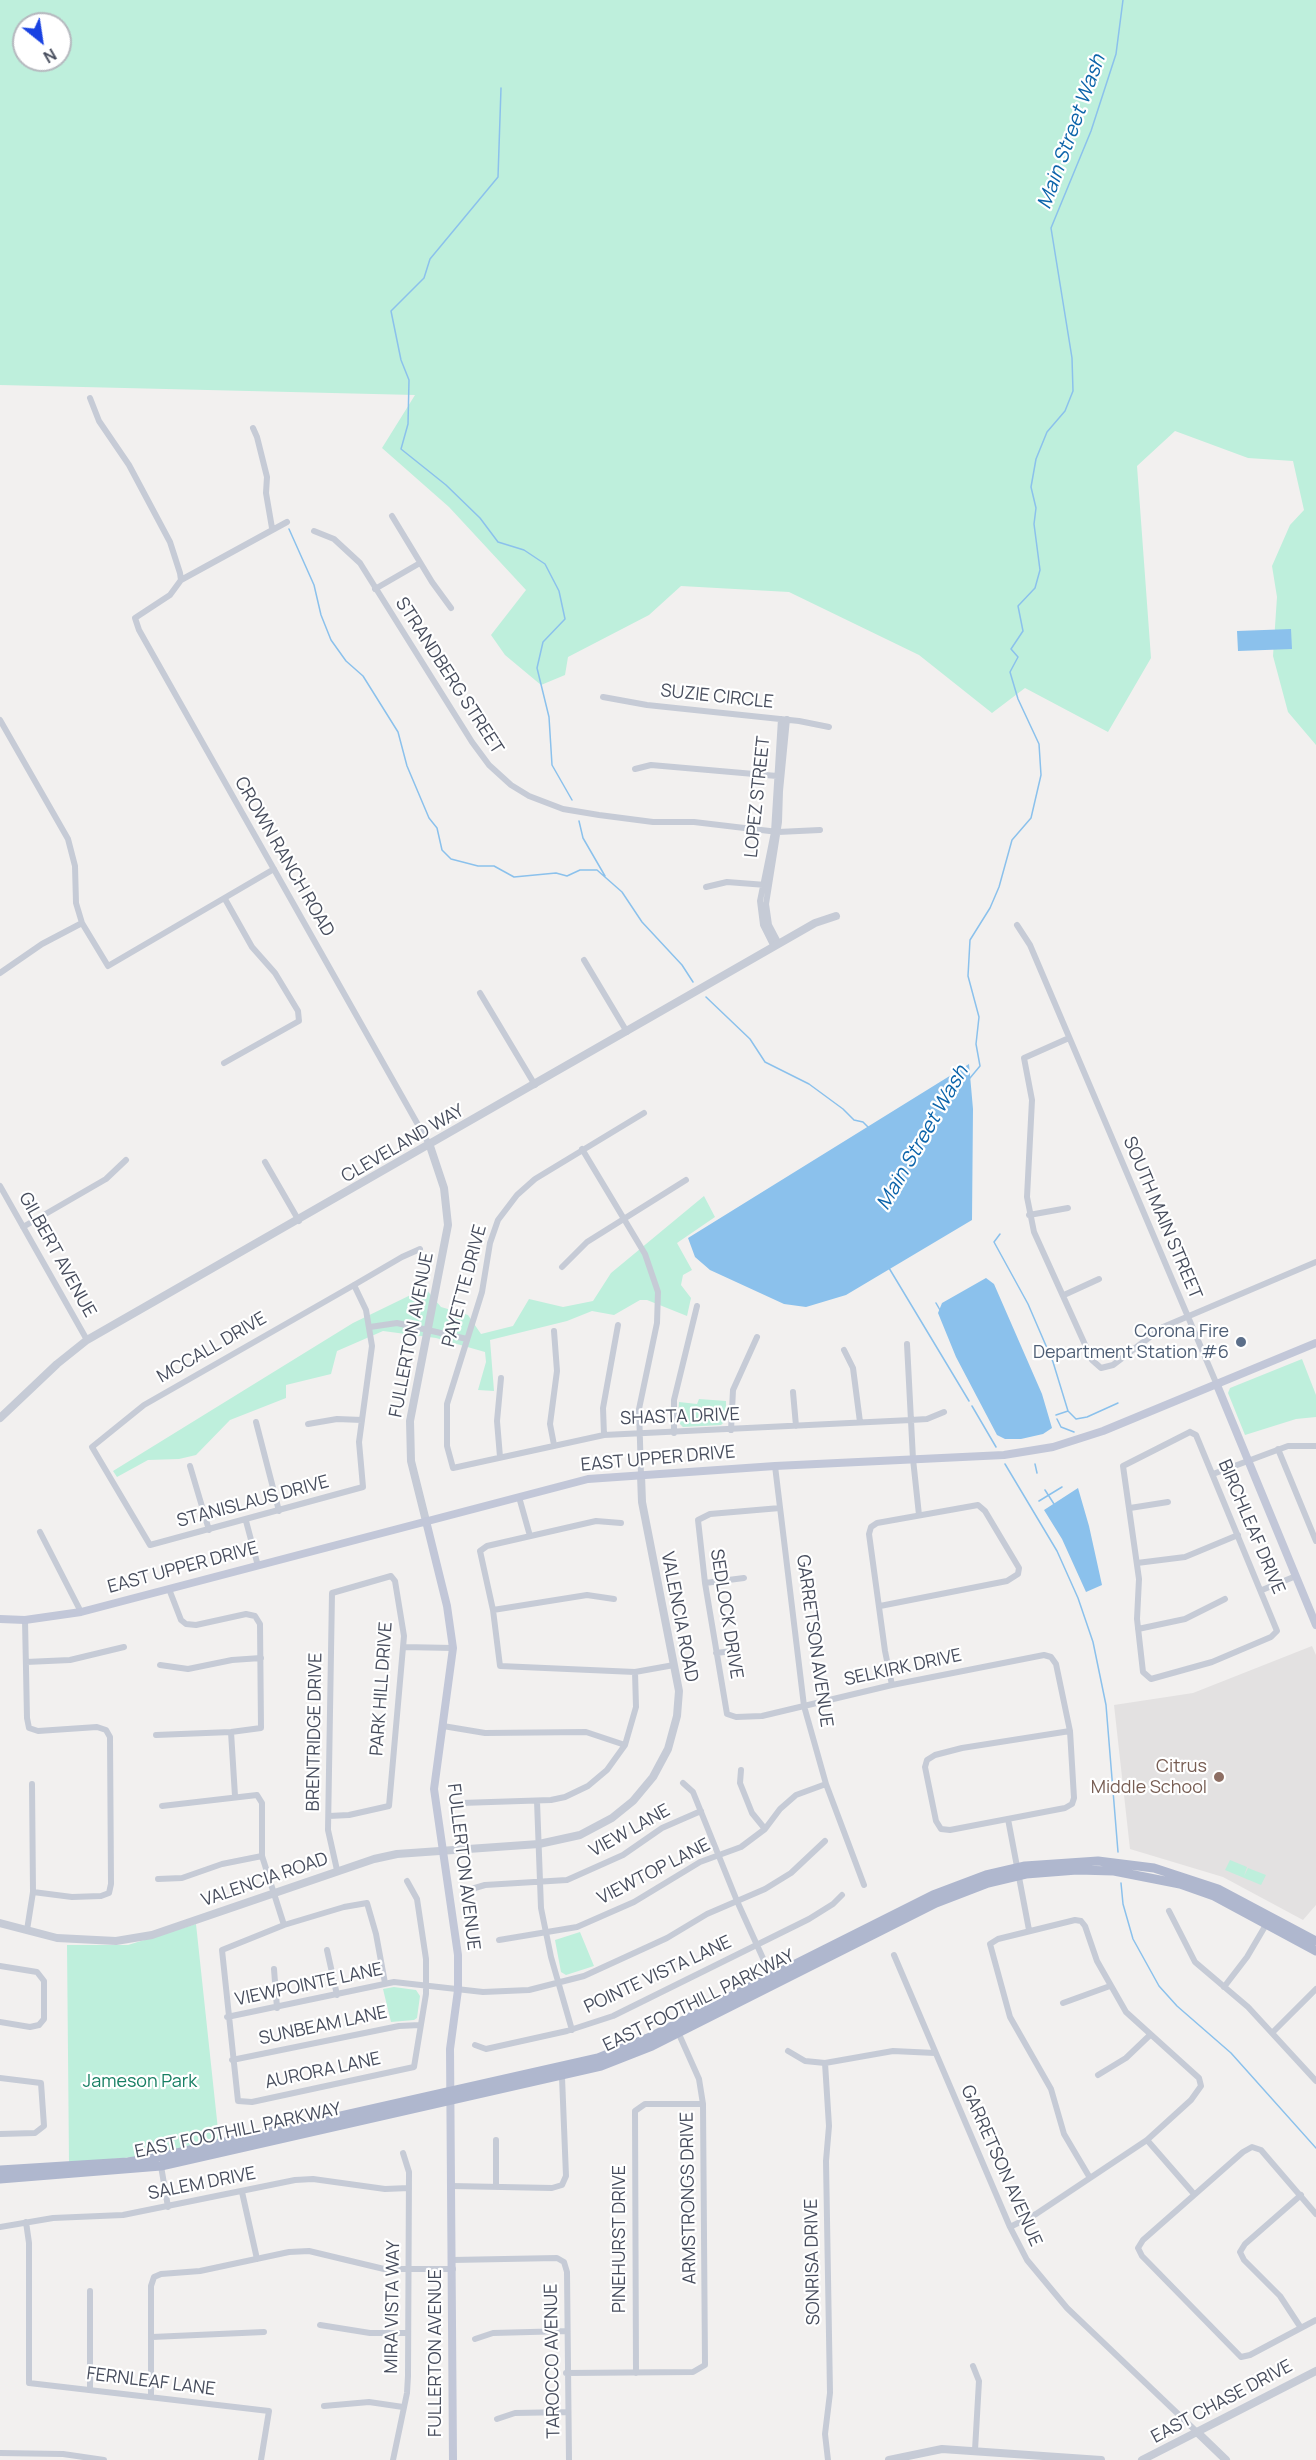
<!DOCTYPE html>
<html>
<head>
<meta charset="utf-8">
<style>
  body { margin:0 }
  #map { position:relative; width:1316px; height:2460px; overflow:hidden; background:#f2f0ef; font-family:Manrope,sans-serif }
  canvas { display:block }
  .north { position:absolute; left:12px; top:12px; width:60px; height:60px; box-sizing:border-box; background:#fff; border:2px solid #b5b8be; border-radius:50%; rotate:150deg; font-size:16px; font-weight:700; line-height:24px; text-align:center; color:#474d5d }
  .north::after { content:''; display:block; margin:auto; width:21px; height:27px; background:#1942e2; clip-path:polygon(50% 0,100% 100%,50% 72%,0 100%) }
</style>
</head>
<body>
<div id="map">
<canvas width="1316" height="2460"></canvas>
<div class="north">N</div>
</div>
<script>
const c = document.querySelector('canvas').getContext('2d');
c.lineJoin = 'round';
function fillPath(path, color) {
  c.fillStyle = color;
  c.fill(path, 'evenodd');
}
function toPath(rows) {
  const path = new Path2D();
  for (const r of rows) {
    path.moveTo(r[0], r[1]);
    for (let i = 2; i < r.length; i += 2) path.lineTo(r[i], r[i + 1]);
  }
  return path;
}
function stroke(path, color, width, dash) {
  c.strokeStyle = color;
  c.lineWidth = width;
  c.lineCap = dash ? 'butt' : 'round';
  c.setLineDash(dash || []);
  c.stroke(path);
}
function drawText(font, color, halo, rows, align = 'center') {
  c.font = font + ' Manrope,sans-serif';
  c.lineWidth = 4.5;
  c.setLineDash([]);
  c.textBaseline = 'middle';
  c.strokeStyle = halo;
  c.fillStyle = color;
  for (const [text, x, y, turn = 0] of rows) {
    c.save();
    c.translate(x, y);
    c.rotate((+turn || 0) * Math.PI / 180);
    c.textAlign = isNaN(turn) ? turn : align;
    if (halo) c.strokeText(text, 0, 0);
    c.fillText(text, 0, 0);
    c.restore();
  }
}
fillPath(toPath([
  [1312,1646,1316,1655,1316,1905,1303,1920,1223,1877,1130,1849,1114,1705,1193,1693]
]), '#e3e1e1');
fillPath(toPath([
  [0,0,1316,0,1316,745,1288,712,1273,656,1277,597,1272,566,1290,525,1304,510,1293,461,1248,458,1175,431,1137,466,1151,658,1108,732,1025,688,992,713,919,655,789,592,681,586,649,615,568,657,565,675,541,685,505,655,491,635,526,590,449,507,382,448,415,395,0,385],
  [24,24,60,24,60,60,24,60],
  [704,1196,715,1217,677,1243,692,1270,683,1275,681,1285,691,1298,687,1316,647,1300,640,1300,614,1315,592,1311,567,1321,490,1340,494,1391,478,1390,486,1362,485,1352,436,1338,383,1331,337,1351,331,1374,286,1385,286,1398,230,1420,196,1455,179,1459,148,1460,117,1477,113,1471,353,1323,425,1288,441,1307,468,1315,481,1334,513,1326,529,1299,563,1307,593,1301,611,1273],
  [1302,1359,1316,1395,1316,1417,1296,1419,1245,1435,1228,1393,1230,1388],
  [699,1399,726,1401,726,1420,721,1425,683,1427,678,1422,679,1402,697,1404],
  [1230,1860,1247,1867,1244,1876,1248,1868,1266,1875,1261,1885,1225,1870],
  [196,1924,219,2139,145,2156,69,2163,67,1945,128,1945],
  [580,1932,594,1966,566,1975,561,1972,555,1940],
  [394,1987,416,1990,420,1996,417,2018,414,2020,391,2022,383,1989]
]), '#beefdc');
fillPath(toPath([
  [1291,629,1292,649,1238,651,1237,631],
  [969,1064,973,1109,972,1220,846,1295,806,1307,784,1304,710,1270,695,1257,688,1238],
  [986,1278,994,1284,1042,1394,1052,1428,1043,1434,1021,1439,1005,1439,997,1435,956,1357,938,1313,942,1303],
  [1078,1488,1089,1526,1102,1585,1086,1592,1062,1539,1044,1510]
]), '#8bc1ec');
stroke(toPath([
  [501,88,498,177,430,259,424,278,391,311,401,360,409,380,408,424,401,449,446,485,480,518,498,542,524,550,545,564,559,591,565,619,543,642,537,668,549,717,552,765,572,800],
  [289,529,314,585,321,615,331,640,346,661,363,676,398,732,407,766,429,818,437,828,442,850,451,859,478,866,494,866,514,877,556,873,567,876,580,870,597,870,622,892,642,922,682,965,693,982],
  [579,821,583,838,605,876],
  [706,997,750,1039,765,1062,809,1084,843,1109,854,1120,863,1122,869,1128],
  [970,1078,980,1066,976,1044,979,1017,968,976,970,940,990,908,999,887,1012,840,1031,818,1041,775,1039,744,1018,699,1010,672,1018,657,1011,649,1023,631,1018,606,1035,588,1040,570,1034,524,1036,508,1031,487,1036,459,1047,432,1065,411,1073,391,1072,358,1051,228,1091,131,1116,54,1123,0],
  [1000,1234,994,1242,1028,1304,1053,1362,1068,1411],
  [889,1268,969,1401],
  [936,1303,940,1310],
  [972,1406,996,1447],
  [1056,1415,1068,1411,1076,1419,1087,1417,1118,1403],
  [1057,1419,1061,1427,1074,1432],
  [1005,1464,1057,1551,1078,1598,1093,1642,1106,1705,1118,1852],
  [1035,1464,1037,1473],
  [1045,1490,1054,1504],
  [1039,1501,1062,1487],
  [1121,1883,1123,1904,1133,1939,1159,1986,1177,2006,1231,2053,1316,2148]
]), '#8bc1ec', 1.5);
stroke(toPath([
  [90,398,99,421,129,465,170,542,180,573,181,580,170,595,135,618,139,630,430,1146],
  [253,428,257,437,267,477,266,493,272,528],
  [392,516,432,582,451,608],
  [314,531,334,539,360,563,472,742,489,765,511,785,529,796,563,809,599,815,653,822,694,822,778,832,820,830],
  [181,580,287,522],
  [375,589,420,563],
  [603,697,647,705,799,721,829,727],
  [0,720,68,839,75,866,76,903,82,923,108,966,274,869],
  [635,769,651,765,777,776],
  [706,887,727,882,766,885],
  [1017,925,1030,945,1217,1385],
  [779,944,769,925,766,904,779,822,780,791,787,719],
  [774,947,763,925,760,901,774,832,781,719],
  [584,960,627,1032],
  [0,973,42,944,82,923],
  [480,993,535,1085],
  [1069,1038,1024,1058,1032,1100,1027,1197,1034,1232,1092,1360,1101,1368,1113,1365,1163,1327,1316,1262],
  [224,1063,299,1021,298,1011,275,973,252,947,225,899],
  [644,1113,535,1179,517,1195,498,1220,490,1243,482,1292,447,1404,447,1446,453,1468,604,1435,911,1420,927,1419,944,1412],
  [582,1149,645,1254,658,1292,657,1323,639,1409,641,1475],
  [265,1162,299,1221],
  [0,1186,87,1340],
  [1029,1215,1068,1208],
  [23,1227,106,1179,126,1160],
  [562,1267,587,1242,686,1180],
  [354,1285,366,1310,372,1346,359,1442,363,1487,150,1545,92,1447,144,1405,354,1285,402,1257,420,1249],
  [1064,1295,1099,1279],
  [370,1327,397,1323,467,1339],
  [907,1344,913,1459,919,1515],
  [844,1350,853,1368,860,1422],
  [793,1392,796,1426],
  [256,1422,279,1511],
  [308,1424,337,1419,362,1420],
  [731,1430,733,1390,757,1337],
  [1190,1432,1196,1435,1277,1631,1271,1637,1212,1662,1151,1679,1143,1672,1137,1619,1139,1579,1123,1466,1190,1432],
  [674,1433,674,1400,697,1306],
  [604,1435,603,1408,618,1325],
  [554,1445,550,1424,557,1371,554,1331],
  [1278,1449,1316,1541],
  [500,1457,497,1421,501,1378],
  [190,1466,209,1530],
  [775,1466,804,1706,826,1784,864,1885],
  [1213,1474,1288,1446,1316,1446],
  [519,1497,530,1536],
  [780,1508,710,1514,698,1520,705,1583,727,1714,736,1717,762,1716,892,1685,1044,1655,1051,1657,1056,1664,1070,1731,1074,1798,1072,1804,1065,1808,950,1830,941,1829,936,1821,925,1767,927,1760,935,1755,962,1748,1070,1731],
  [1130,1508,1168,1502],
  [246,1521,258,1566],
  [621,1523,596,1521,487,1546,480,1551,493,1610,500,1666,635,1672,674,1665],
  [40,1532,81,1612],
  [1137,1563,1185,1557,1238,1535],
  [705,1583,744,1578],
  [1262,1590,1296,1576],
  [880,1606,1007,1581,1018,1574,1019,1568,985,1511,978,1505,877,1523,871,1527,869,1534,885,1651,892,1685],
  [493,1610,587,1595,614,1599],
  [25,1620,27,1718,29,1728,38,1731,97,1727,106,1730,110,1737,111,1884,109,1893,101,1896,72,1897,33,1892],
  [1138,1629,1185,1619,1225,1599],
  [403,1647,453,1648],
  [716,1653,733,1651],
  [26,1662,70,1660,124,1647],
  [160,1665,188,1669,232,1660,261,1658],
  [443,1726,485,1733,586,1732,625,1745],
  [231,1732,235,1796],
  [156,1735,231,1732,261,1728,260,1624,255,1616,246,1614,196,1625,186,1624,181,1620,169,1589],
  [741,1770,740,1783,752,1813,765,1829],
  [683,1783,693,1792,737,1901,771,1976],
  [537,1801,541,1908,551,1957,572,2030],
  [461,1803,551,1800,565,1797,588,1786,607,1770,625,1745,636,1707,635,1672],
  [162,1806,257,1795,262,1803,262,1856,284,1925],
  [329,1816,349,1815,389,1806,404,1636,395,1581,391,1576,332,1593,328,1830,337,1870],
  [1008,1819,1029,1930],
  [158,1879,182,1878,222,1864,262,1856],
  [468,1890,485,1885,567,1880,623,1855,662,1828,701,1811],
  [1169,1911,1195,1962,1248,2007,1316,2081],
  [27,1930,33,1892,32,1784],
  [499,1940,577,1927,634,1902,700,1862,741,1847,765,1829,780,1809,796,1795,826,1784],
  [327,1950,337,1995],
  [894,1955,1010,2227,1027,2260,1067,2308,1198,2433],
  [0,1966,37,1972,44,1981,44,2019,39,2025,30,2027,0,2022],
  [274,1969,277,2008],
  [385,1983,376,1934,367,1903,344,1907,284,1925,222,1950,238,2101,252,2102,414,2067,426,1994,426,1959,417,1899,407,1881],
  [1224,1987,1247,1957,1267,1923],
  [1063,2003,1110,1986],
  [227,2017,394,1982,483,1992,529,1990,584,1976,667,1938,707,1914,765,1889,791,1873,825,1841],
  [1273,2032,1316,1989],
  [475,2045,486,2049,567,2031,613,2016,809,1919,833,1904,842,1895],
  [788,2051,805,2061,825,2063,893,2051,935,2053],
  [232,2060,399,2026,420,2025],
  [825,2063,829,2126,826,2161,830,2393,825,2434,828,2460],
  [1098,2075,1126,2058,1149,2036],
  [0,2078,41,2083,44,2126,35,2133,0,2134],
  [1147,2140,1194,2194],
  [161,2166,168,2207],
  [451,2186,552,2188,562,2185,566,2176,562,2077],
  [496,2187,496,2140],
  [242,2192,257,2259],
  [1301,2195,1245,2244,1240,2252,1244,2260,1280,2296,1301,2328],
  [1316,2214,1261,2150,1252,2147,1243,2152,1143,2240,1138,2248,1142,2256,1241,2357,1250,2355,1316,2320],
  [26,2222,29,2243,29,2383,269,2411,261,2460],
  [0,2227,53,2218,123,2215,295,2180,313,2179,385,2189,409,2188],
  [1010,2227,1036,2214,1147,2140,1191,2100,1201,2086,1199,2078,1126,2012,1097,1961,1085,1926,1081,1921,1075,1920,998,1939,990,1944,1010,2017,1051,2089,1064,2134,1090,2178],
  [452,2260,557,2258,564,2262,567,2272,569,2460],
  [320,2325,370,2333,408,2333],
  [152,2337,264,2332],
  [475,2339,493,2333,567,2331],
  [973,2366,979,2381,975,2450],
  [566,2373,693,2372,705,2365,703,2104,699,2079,678,2032],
  [636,2373,635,2111,645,2104,703,2104],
  [90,2389,90,2291],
  [151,2397,151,2286,154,2277,161,2274,200,2271,289,2252,309,2251,384,2269,453,2269],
  [324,2406,369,2402,403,2407],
  [497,2419,515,2413,568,2412],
  [0,2453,63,2454,104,2460],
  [393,2460,407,2393,408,2376,409,2172,403,2153]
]), '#c6cbd6', 6);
stroke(toPath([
  [0,1418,57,1364,87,1340,815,923,836,916],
  [426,1521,411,1461,410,1421,448,1225,444,1188,430,1146],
  [0,1923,57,1938,116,1941,152,1935,374,1859,397,1854,539,1844,580,1835,612,1818,633,1801,653,1777,668,1749,677,1716,679,1691,642,1502,641,1475],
  [1198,2433,1226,2460],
  [889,2460,942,2449,1101,2460],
  [1142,2460,1316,2371]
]), '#c6cbd6', 8);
stroke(toPath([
  [1217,1385,1316,1625],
  [426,1521,447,1606,453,1648,434,1789,458,1955,458,1990,450,2049,453,2460],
  [0,1619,25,1620,81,1612,588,1479,775,1466,1004,1455,1053,1447,1103,1431,1316,1343]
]), '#c2c7d8', 8);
stroke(toPath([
  [0,2170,128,2162,159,2157,598,2058,648,2038,933,1895,986,1875,1025,1866,1098,1861,1154,1868,1218,1889,1316,1941],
  [0,2179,161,2166,601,2066,652,2046,936,1903,988,1883,1026,1874,1077,1870,1114,1871,1180,1884,1214,1896,1316,1951]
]), '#afb7ce', 9);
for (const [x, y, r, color] of [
  [1241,1342,6,"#5c6f8a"],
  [1219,1777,6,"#8d6e63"]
]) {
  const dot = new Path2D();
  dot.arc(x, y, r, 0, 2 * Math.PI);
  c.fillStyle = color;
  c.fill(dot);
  stroke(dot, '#fff', 2);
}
drawText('18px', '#474d5d', '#fff', [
  ["STRANDBERG STREET",449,676,57],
  ["SUZIE CIRCLE",717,697,6],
  ["LOPEZ STREET",758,797,-84],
  ["CROWN RANCH ROAD",284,857,60],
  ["CLEVELAND WAY",403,1144,-30],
  ["SOUTH MAIN STREET",1162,1218,67],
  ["GILBERT AVENUE",57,1255,61],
  ["PAYETTE DRIVE",465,1286,-75],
  ["FULLERTON AVENUE",412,1335,-79],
  ["MCCALL DRIVE",212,1348,-30],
  ["SHASTA DRIVE",680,1417,-2],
  ["EAST UPPER DRIVE",658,1459,-5],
  ["STANISLAUS DRIVE",253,1502,-15],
  ["BIRCHLEAF DRIVE",1251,1527,67],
  ["EAST UPPER DRIVE",183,1568,-15],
  ["SEDLOCK DRIVE",726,1614,81],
  ["VALENCIA ROAD",679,1617,79],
  ["GARRETSON AVENUE",814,1641,82],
  ["SELKIRK DRIVE",903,1668,-12],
  ["PARK HILL DRIVE",382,1689,-86],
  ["BRENTRIDGE DRIVE",315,1732,-89],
  ["VIEW LANE",630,1831,-29],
  ["FULLERTON AVENUE",463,1867,83],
  ["VIEWTOP LANE",654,1872,-27],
  ["VALENCIA ROAD",265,1880,-19],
  ["POINTE VISTA LANE",658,1975,-25],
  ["VIEWPOINTE LANE",309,1985,-12],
  ["EAST FOOTHILL PARKWAY",699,2001,-26],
  ["SUNBEAM LANE",323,2026,-12],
  ["AURORA LANE",323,2071,-12],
  ["EAST FOOTHILL PARKWAY",238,2131,-12],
  ["GARRETSON AVENUE",1001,2166,66],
  ["SALEM DRIVE",202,2184,-11],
  ["ARMSTRONGS DRIVE",689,2198,-91],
  ["PINEHURST DRIVE",620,2239,-90],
  ["SONRISA DRIVE",813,2262,-91],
  ["MIRA VISTA WAY",393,2307,-89],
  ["FULLERTON AVENUE",436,2353,-90],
  ["TAROCCO AVENUE",553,2361,-91],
  ["FERNLEAF LANE",151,2382,7],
  ["EAST CHASE DRIVE",1222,2402,-28]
]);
drawText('18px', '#4e5e75', '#fff', [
  ["Corona Fire",1229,1332],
  ["Department Station #6",1229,1353]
], 'right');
drawText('18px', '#785e54', '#fff', [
  ["Citrus",1207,1767],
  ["Middle School",1207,1788]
], 'right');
drawText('18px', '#177f63', '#fff', [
  ["Jameson Park",140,2082]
]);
drawText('italic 20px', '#0c64aa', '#fff', [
  ["Main Street Wash",1072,132,-70],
  ["Main Street Wash",923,1138,-60]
]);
</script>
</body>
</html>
